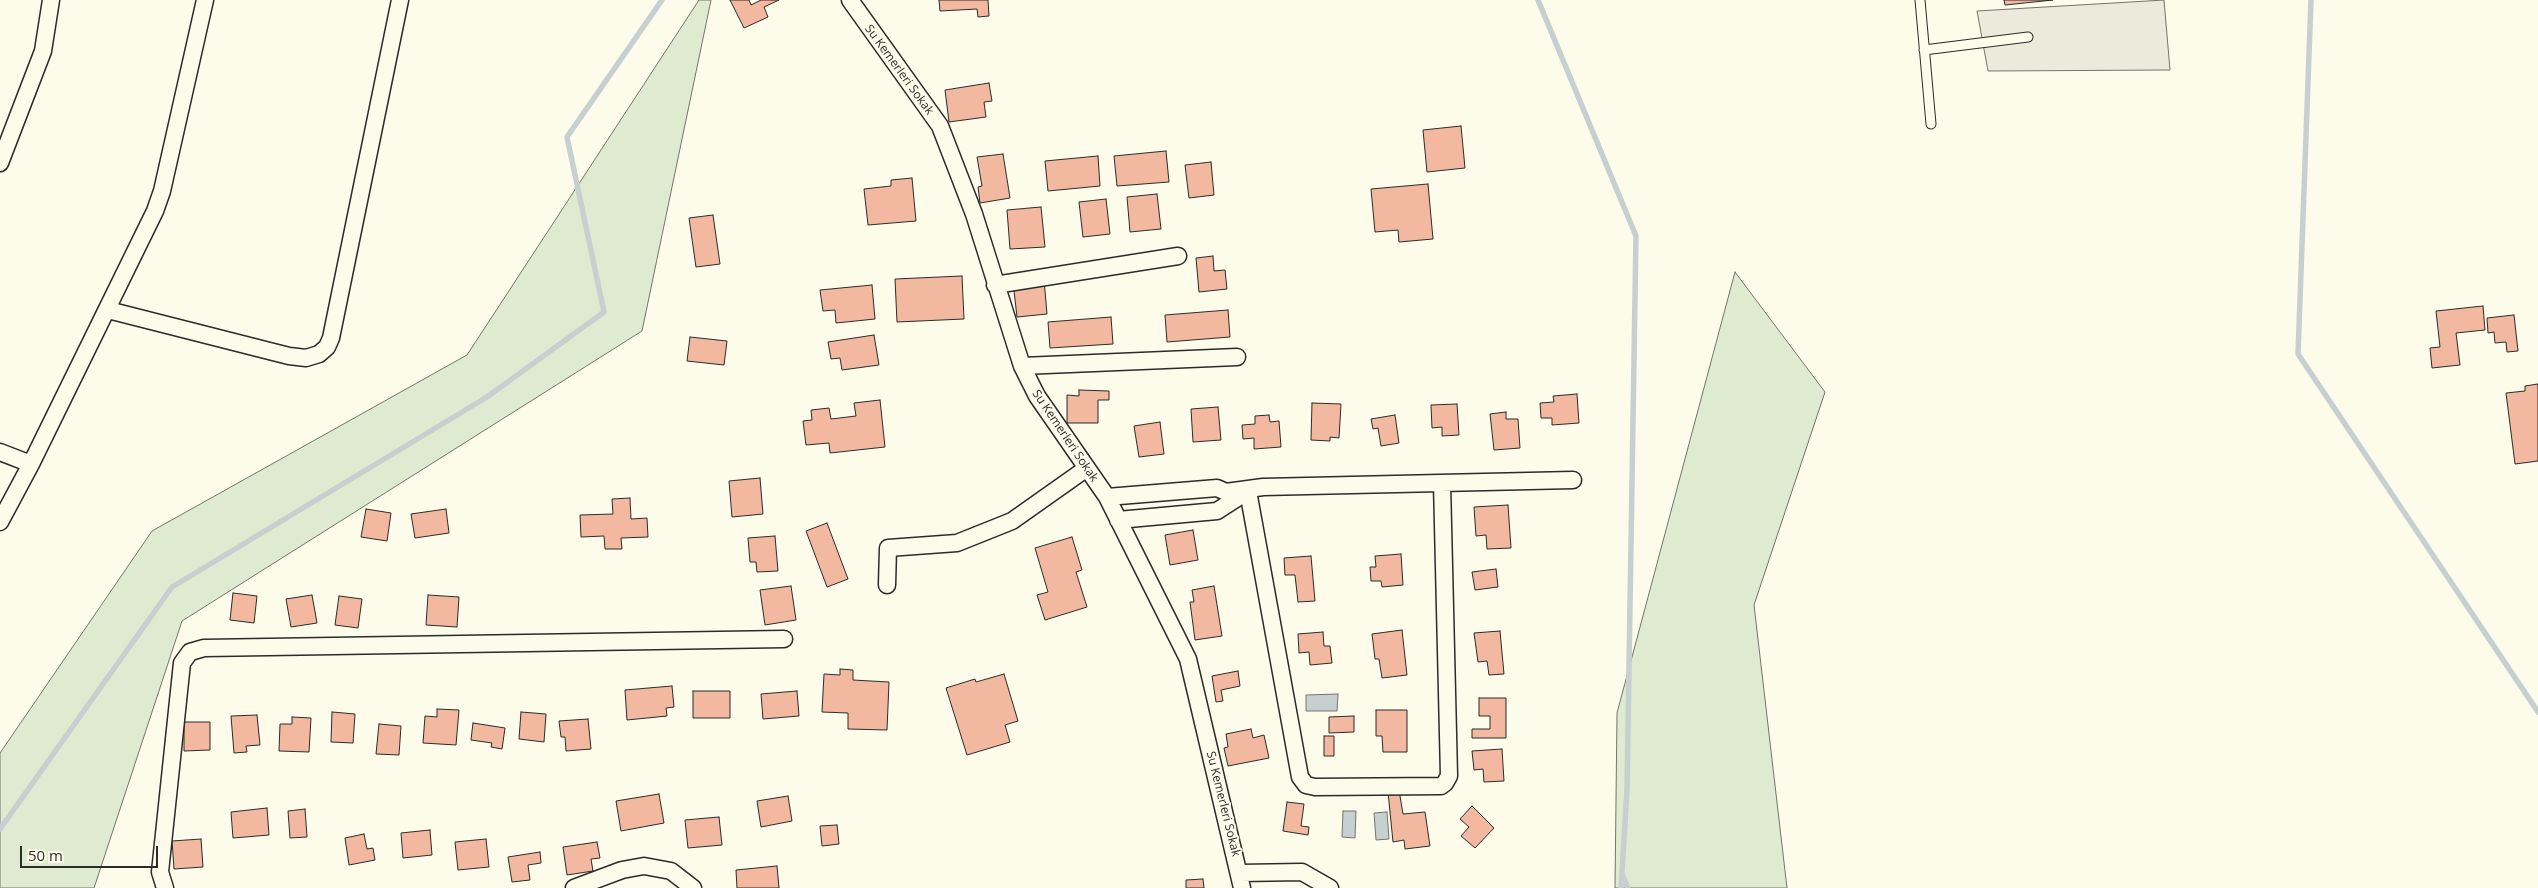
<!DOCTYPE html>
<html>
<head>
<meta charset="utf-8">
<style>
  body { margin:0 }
  #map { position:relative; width:2538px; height:888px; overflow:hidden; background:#fdfbea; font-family:"Open Sans",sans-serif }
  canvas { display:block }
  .scale { position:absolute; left:20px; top:846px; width:138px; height:22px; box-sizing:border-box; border:2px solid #2b2b2b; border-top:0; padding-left:6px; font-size:15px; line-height:18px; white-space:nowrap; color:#2b2b2b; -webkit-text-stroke:4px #fdfbea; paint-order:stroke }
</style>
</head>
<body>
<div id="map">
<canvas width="2538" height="888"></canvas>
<div class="scale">50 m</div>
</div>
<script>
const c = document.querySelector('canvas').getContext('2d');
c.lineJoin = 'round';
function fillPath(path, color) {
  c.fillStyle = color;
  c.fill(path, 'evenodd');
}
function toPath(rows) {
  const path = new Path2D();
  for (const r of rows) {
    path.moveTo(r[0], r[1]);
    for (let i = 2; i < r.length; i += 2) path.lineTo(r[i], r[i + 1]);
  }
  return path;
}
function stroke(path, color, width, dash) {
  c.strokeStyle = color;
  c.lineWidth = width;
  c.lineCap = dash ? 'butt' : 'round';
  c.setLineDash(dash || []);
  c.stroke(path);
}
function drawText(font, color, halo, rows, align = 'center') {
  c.font = font + ' "Open Sans",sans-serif';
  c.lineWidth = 4;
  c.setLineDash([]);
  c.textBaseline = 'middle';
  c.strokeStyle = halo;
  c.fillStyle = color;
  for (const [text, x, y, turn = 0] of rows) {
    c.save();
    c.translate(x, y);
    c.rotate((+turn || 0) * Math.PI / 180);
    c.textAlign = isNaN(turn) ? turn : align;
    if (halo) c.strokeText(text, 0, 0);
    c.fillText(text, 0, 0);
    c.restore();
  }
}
const green = toPath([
  [699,0,711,0,642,331,182,621,94,888,0,888,0,753,152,531,467,355,699,0],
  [1735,272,1825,392,1754,605,1787,888,1615,888,1617,713,1735,272]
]);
fillPath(green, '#deebd1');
stroke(green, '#74746e', 1);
const parking = toPath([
  [2164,0,2170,70,1988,71,1977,11,2164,0]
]);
fillPath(parking, '#eceadb');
stroke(parking, '#74746e', 1);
const water = toPath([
  [1338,694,1337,711,1306,711,1306,695,1338,694],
  [1343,811,1356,811,1355,838,1342,837,1343,811],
  [1387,812,1389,839,1376,840,1374,813,1387,812]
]);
fillPath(water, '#c7d0d0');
stroke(water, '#74746e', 1);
stroke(toPath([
  [1538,0,1636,236,1627,790,1621,888],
  [2311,0,2298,354,2538,712],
  [0,829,172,587,487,397,604,312,567,137,662,0],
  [1622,874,1628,888]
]), '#c7d0d0', 5.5);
const building = toPath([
  [730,0,749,0,751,5,761,0,779,0,764,7,768,17,744,28,730,0],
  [939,0,988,0,989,16,978,17,977,9,940,11,939,0],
  [2004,0,2053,0,2005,5,2004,0],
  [989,83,992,101,984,102,986,117,949,122,945,90,989,83],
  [1461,126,1465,168,1427,172,1423,130,1461,126],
  [1166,151,1169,182,1117,186,1114,156,1166,151],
  [1003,154,1010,198,980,203,978,187,982,186,977,157,1003,154],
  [1098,156,1100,186,1048,191,1045,161,1098,156],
  [1211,162,1214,195,1189,198,1185,165,1211,162],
  [912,178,916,221,868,225,864,189,891,186,891,180,912,178],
  [1428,184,1433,239,1399,242,1398,230,1375,232,1371,189,1428,184],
  [1157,194,1161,229,1130,232,1127,197,1157,194],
  [1106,199,1110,234,1083,237,1079,202,1106,199],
  [1041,207,1045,247,1010,249,1007,210,1041,207],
  [713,215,720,264,696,267,689,218,713,215],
  [1213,256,1214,271,1225,270,1227,289,1199,292,1196,258,1213,256],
  [962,276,964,319,897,322,895,279,962,276],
  [1044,279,1047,314,1017,317,1013,282,1044,279],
  [872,285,875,319,836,323,835,310,823,311,820,290,872,285],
  [2483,306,2485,330,2456,333,2460,365,2432,368,2430,348,2440,347,2436,311,2483,306],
  [1228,310,1230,337,1167,342,1165,315,1228,310],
  [2514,315,2518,351,2507,352,2506,342,2495,343,2494,332,2488,333,2487,318,2514,315],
  [1111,317,1113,344,1050,348,1048,322,1111,317],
  [874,335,879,365,842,370,840,358,831,359,828,342,874,335],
  [690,337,727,341,724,365,687,361,690,337],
  [2538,384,2538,461,2515,464,2506,393,2525,391,2525,386,2538,384],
  [1079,390,1109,391,1109,400,1098,400,1098,423,1067,423,1067,395,1079,396,1079,390],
  [1577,394,1579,423,1552,425,1552,418,1541,418,1540,403,1554,402,1553,396,1577,394],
  [880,400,885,447,830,453,829,443,806,445,803,421,812,420,811,410,829,408,831,419,856,416,854,403,880,400],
  [1312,403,1341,404,1339,438,1330,437,1330,441,1311,440,1312,403],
  [1457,404,1459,435,1442,436,1442,427,1432,428,1431,405,1457,404],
  [1218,407,1221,440,1193,442,1191,409,1218,407],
  [1506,412,1506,419,1518,419,1520,448,1494,450,1490,414,1506,412],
  [1269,415,1270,422,1279,421,1281,447,1254,449,1254,438,1243,439,1242,425,1255,424,1255,416,1269,415],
  [1395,415,1399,443,1381,446,1378,428,1373,429,1371,419,1395,415],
  [1160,422,1164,454,1139,457,1134,426,1160,422],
  [760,478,763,514,732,517,729,481,760,478],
  [630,498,631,519,647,518,648,537,621,538,622,549,605,549,604,536,581,537,580,515,613,514,612,499,630,498],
  [1508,505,1511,548,1487,549,1486,535,1476,536,1474,507,1508,505],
  [366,509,391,513,387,541,361,537,366,509],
  [446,509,449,533,415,538,411,514,446,509],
  [827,523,848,579,827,587,806,531,827,523],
  [1193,530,1198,560,1170,565,1165,535,1193,530],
  [775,536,778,571,757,572,756,562,750,562,748,538,775,536],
  [1072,537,1082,570,1076,572,1087,607,1045,620,1037,595,1048,592,1035,548,1072,537],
  [1401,554,1403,585,1382,587,1381,581,1371,581,1370,567,1376,567,1375,556,1401,554],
  [1311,556,1315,601,1298,602,1295,575,1285,575,1284,558,1311,556],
  [1496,569,1498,587,1475,590,1472,572,1496,569],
  [791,586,796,620,765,625,760,590,791,586],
  [1214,586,1222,636,1195,640,1190,602,1194,602,1192,590,1214,586],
  [233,593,257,596,254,623,230,620,233,593],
  [312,595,317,623,291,627,286,599,312,595],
  [428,595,459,597,457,627,426,625,428,595],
  [339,596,362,599,358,628,335,625,339,596],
  [1402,630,1407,675,1382,678,1379,659,1375,659,1372,634,1402,630],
  [1500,631,1504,674,1489,675,1487,661,1478,662,1474,633,1500,631],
  [1323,632,1324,646,1330,646,1332,663,1310,665,1309,652,1299,653,1298,634,1323,632],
  [840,669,853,670,853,680,889,682,887,730,848,729,848,713,822,712,824,674,840,675,840,669],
  [1238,671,1240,686,1221,690,1223,701,1216,702,1212,676,1238,671],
  [1004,674,1018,721,1005,725,1010,742,967,755,946,688,975,679,976,682,1004,674],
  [672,686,674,707,666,708,667,716,627,720,625,690,672,686],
  [693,691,730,691,730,718,693,718,693,691],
  [797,691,799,716,763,719,761,694,797,691],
  [1479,698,1506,698,1506,738,1472,738,1472,729,1490,729,1490,716,1479,716,1479,698],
  [437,709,459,710,456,745,423,743,425,716,437,717,437,709],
  [1376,710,1407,710,1407,752,1383,752,1382,736,1376,736,1376,710],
  [332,712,355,714,353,743,331,742,332,712],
  [521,712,546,714,544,742,519,739,521,712],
  [257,715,260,745,246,746,247,752,234,753,231,716,257,715],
  [1354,716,1354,732,1329,733,1329,717,1354,716],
  [292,717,311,718,309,752,279,751,280,724,292,724,292,717],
  [588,719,591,749,566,751,565,737,561,737,559,721,588,719],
  [184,722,210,722,210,750,184,751,184,722],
  [473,723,505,728,502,749,491,747,492,743,471,740,473,723],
  [379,724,401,726,399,755,376,754,379,724],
  [1251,729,1253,738,1264,735,1269,758,1228,766,1224,748,1228,747,1226,734,1251,729],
  [1324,736,1334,736,1334,756,1324,756,1324,736],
  [1502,749,1504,781,1484,782,1483,769,1474,770,1472,751,1502,749],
  [1399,790,1403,814,1425,812,1430,846,1405,849,1404,840,1393,842,1388,792,1399,790],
  [659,794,664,823,621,831,616,801,659,794],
  [788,796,792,821,761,827,757,801,788,796],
  [1287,802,1304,804,1301,826,1309,827,1308,835,1283,831,1287,802],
  [1472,806,1494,828,1475,848,1461,836,1469,827,1460,819,1472,806],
  [267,808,269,835,233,838,231,812,267,808],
  [305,809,307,837,290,838,288,811,305,809],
  [719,817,722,845,688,848,685,820,719,817],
  [837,825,839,844,822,846,820,826,837,825],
  [430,830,432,855,403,858,401,833,430,830],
  [364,834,367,849,373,848,375,860,349,865,345,838,364,834],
  [201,839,203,867,174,869,172,841,201,839],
  [486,839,489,867,458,870,455,842,486,839],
  [597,842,600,858,591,859,593,871,567,875,563,847,597,842],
  [540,852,541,863,528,865,530,880,512,882,508,857,540,852],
  [777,866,779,888,737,888,736,870,777,866],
  [1203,879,1204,888,1186,888,1186,880,1203,879]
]);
fillPath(building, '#f2b8a0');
stroke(building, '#2b2b2b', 1);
const lane = toPath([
  [1920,0,1931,124],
  [1924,50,2028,37]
]);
const street = toPath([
  [850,0,940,126,974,214,1022,366,1037,396,1107,497,1188,659,1242,888],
  [0,163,43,51,51,0],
  [995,285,1178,256],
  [108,310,289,356,306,358,319,354,327,347,331,338,400,0],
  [1022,366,1237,357],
  [0,452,31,464],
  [1107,497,1217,488,1226,492,1263,487,1573,480],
  [1118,520,1217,511,1248,491,1300,777,1306,785,1315,787,1441,786,1445,783,1449,776,1442,483],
  [0,522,31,464,155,211,162,191,205,0],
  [887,585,888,548,957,543,1012,521,1087,468],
  [1240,873,1302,872,1330,888],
  [165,888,160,872,182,663,190,652,204,648,784,639],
  [574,888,622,870,644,866,671,871,693,888]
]);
stroke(lane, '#2b2b2b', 11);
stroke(street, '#2b2b2b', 19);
stroke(lane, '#fdfbea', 9);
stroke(street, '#fdfbea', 16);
drawText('12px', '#2b2b2b', '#fdfbea', [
  ["Su Kemerleri Sokak",899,70,54],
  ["Su Kemerleri Sokak",1065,436,56],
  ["Su Kemerleri Sokak",1223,804,76]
]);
</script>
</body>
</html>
